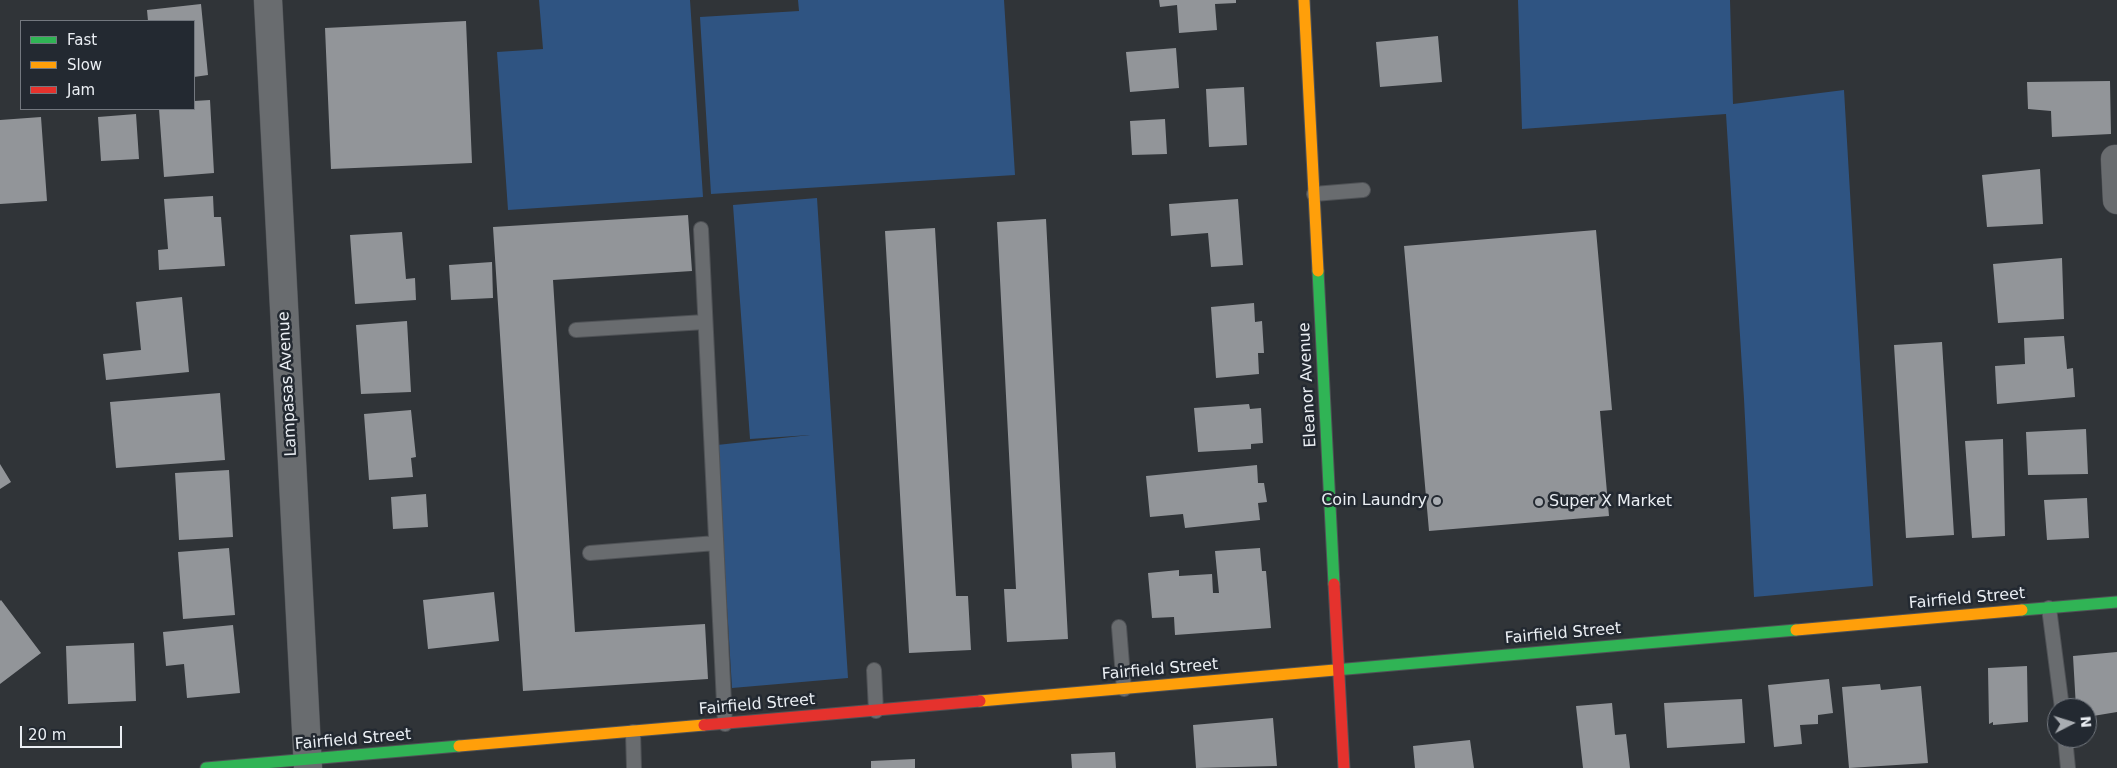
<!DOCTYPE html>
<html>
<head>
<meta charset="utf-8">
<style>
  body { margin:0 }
  #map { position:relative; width:2117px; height:768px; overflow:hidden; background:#303438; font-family:"DejaVu Sans",sans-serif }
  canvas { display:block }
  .legend { position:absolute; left:20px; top:20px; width:175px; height:90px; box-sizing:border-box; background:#232931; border:1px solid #73787f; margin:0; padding:6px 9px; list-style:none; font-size:15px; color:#eaeef3 }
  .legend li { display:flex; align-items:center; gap:10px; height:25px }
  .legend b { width:25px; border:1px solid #73787f }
  .north { position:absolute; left:2047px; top:698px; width:50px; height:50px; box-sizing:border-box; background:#232931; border:1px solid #73787f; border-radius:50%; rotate:85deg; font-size:14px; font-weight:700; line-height:20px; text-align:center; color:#eaeef3 }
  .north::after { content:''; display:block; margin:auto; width:18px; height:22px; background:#a9adb2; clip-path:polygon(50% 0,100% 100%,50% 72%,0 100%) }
  .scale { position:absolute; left:20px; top:726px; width:102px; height:22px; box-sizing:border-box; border:2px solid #eaeef3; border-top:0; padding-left:6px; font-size:15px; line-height:18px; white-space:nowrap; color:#eaeef3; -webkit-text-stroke:4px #232931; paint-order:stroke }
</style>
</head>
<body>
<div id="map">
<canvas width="2117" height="768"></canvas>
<ul class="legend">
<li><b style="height:6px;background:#30b455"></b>Fast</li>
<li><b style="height:6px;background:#ff9f0a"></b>Slow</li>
<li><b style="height:6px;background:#e5322d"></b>Jam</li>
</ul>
<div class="north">N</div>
<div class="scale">20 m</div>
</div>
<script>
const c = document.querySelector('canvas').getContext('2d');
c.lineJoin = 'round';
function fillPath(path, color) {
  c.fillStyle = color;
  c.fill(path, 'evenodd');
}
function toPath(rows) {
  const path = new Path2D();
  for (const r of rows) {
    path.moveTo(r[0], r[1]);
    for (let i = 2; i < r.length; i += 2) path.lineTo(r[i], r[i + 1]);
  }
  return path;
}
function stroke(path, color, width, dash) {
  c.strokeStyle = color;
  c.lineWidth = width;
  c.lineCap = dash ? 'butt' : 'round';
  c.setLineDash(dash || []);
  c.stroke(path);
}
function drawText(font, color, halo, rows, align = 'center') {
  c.font = font + ' "DejaVu Sans",sans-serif';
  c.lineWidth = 5;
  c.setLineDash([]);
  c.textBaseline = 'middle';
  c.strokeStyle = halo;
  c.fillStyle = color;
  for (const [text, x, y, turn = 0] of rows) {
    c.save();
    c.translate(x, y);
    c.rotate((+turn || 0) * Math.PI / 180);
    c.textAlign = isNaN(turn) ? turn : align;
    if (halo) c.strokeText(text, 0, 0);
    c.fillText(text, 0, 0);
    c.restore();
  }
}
fillPath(toPath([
  [539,0,690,0,703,197,508,210,497,52,543,49],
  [798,0,1004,0,1015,175,711,194,700,17,799,11],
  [1518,0,1730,0,1733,104,1844,90,1873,586,1754,597,1744,399,1726,114,1522,129],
  [817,198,848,678,732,688,717,445,810,435,750,439,733,205]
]), '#2f5482');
fillPath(toPath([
  [1159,0,1236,0,1236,3,1215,4,1217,30,1179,33,1177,5,1160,7],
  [201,4,208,75,194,77,194,21,148,21,147,10],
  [466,21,472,163,331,169,325,28],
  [1438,36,1442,82,1380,87,1376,42],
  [1176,48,1179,88,1130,92,1126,52],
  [2110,81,2111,134,2052,137,2051,111,2028,109,2027,82],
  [1244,87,1247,145,1209,147,1206,89],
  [210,100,214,173,164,177,159,109,194,109,194,101],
  [136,114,139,159,101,161,98,117],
  [41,117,47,201,0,204,0,120],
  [1165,119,1167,154,1132,155,1130,121],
  [2040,169,2043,224,1987,227,1982,175],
  [213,196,214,217,221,217,225,266,159,270,158,250,168,249,164,199],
  [1238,199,1243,265,1211,267,1208,233,1171,236,1169,204],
  [688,215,692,271,553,280,575,632,705,624,708,679,523,691,493,227],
  [1046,219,1068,639,1007,642,1004,589,1016,589,997,222],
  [935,228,956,596,968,596,971,650,909,653,885,231],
  [1596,230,1612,410,1600,411,1609,516,1429,531,1404,246],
  [402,232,406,279,415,278,416,300,355,304,350,235],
  [2062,258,2064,319,1998,323,1993,264],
  [492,262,493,298,451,300,449,265],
  [182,297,189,372,106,380,103,354,141,350,136,302],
  [1254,303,1255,322,1262,321,1264,353,1258,353,1259,374,1216,378,1211,307],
  [407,321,411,392,361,394,356,325],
  [2064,336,2067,369,2073,368,2075,397,1997,404,1995,366,2025,364,2024,338],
  [1942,342,1954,535,1906,538,1894,345],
  [220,393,225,460,116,468,110,402],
  [1249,404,1250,409,1261,408,1263,443,1251,444,1251,449,1198,452,1194,408],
  [411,410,416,457,411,458,413,477,369,480,364,414],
  [2086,429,2088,474,2028,475,2026,432],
  [2003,439,2005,536,1972,538,1965,441],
  [0,464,11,482,0,489],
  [1257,465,1258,483,1264,483,1267,502,1258,503,1260,520,1185,528,1183,514,1150,517,1146,476],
  [229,470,233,537,179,540,175,473],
  [426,494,428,527,393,529,391,497],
  [2087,498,2089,538,2047,540,2044,500],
  [229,548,235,615,183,619,178,552],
  [1260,548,1262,571,1266,571,1271,628,1175,635,1174,617,1152,618,1148,573,1179,570,1179,576,1212,574,1213,593,1219,593,1215,551],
  [494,592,499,641,428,649,423,600],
  [1,600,41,653,0,684,0,601],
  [233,625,240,693,187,698,184,664,166,666,163,632],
  [134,643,136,701,68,704,66,646],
  [2117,652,2117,712,2087,717,2087,708,2076,708,2073,656],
  [2027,666,2028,722,1993,725,1993,722,1989,724,1988,668],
  [1829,679,1833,713,1818,715,1818,724,1800,725,1802,744,1774,747,1768,685],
  [1880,684,1881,690,1921,686,1928,763,1849,768,1842,687],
  [1742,699,1745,743,1667,748,1664,703],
  [1612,703,1615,735,1626,734,1630,768,1583,768,1576,706],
  [1273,718,1277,766,1196,768,1193,725],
  [1470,740,1474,768,1415,768,1413,746],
  [1115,752,1116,768,1072,768,1071,754],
  [915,759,915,768,871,768,871,761]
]), '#929599');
const lane = toPath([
  [1314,194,1363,190],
  [701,229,725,724],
  [576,330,705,322],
  [590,553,716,543],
  [2049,608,2062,708],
  [1119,627,1124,689],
  [874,670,876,711],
  [633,732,634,768],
  [2065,738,2068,768]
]);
const street = toPath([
  [268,0,308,768],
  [2115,159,2117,200]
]);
const fast = toPath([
  [1318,271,1334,584],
  [2022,610,2117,602],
  [1335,670,1796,630],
  [206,768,459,746]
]);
const slow = toPath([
  [1304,0,1318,271],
  [1796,630,2022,610],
  [980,701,1335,670],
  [459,746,704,725]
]);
const jam = toPath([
  [1334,584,1344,768],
  [704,725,980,701]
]);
stroke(lane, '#4f5256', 16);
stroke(street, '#4f5256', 29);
stroke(fast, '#4f5256', 13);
stroke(slow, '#4f5256', 13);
stroke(jam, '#4f5256', 13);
stroke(lane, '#696c6f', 14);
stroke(street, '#696c6f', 28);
stroke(fast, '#30b455', 11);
stroke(slow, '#ff9f0a', 11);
stroke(jam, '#e5322d', 11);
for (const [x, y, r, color] of [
  [1437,501,5,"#a9adb2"],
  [1539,502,5,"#a9adb2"]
]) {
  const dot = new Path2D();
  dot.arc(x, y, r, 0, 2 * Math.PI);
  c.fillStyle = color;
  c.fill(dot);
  stroke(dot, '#232931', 2);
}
drawText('16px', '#eaeef3', '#232931', [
  ["Lampasas Avenue",288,384,-93],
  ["Eleanor Avenue",1308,385,-93],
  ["Fairfield Street",1967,599,-5],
  ["Fairfield Street",1563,634,-5],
  ["Fairfield Street",1160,670,-5],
  ["Fairfield Street",757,705,-5],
  ["Fairfield Street",353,740,-5]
]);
drawText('16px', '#eaeef3', '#232931', [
  ["Coin Laundry",1427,501],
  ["Super X Market",1549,502,"left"]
], 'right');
</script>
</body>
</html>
